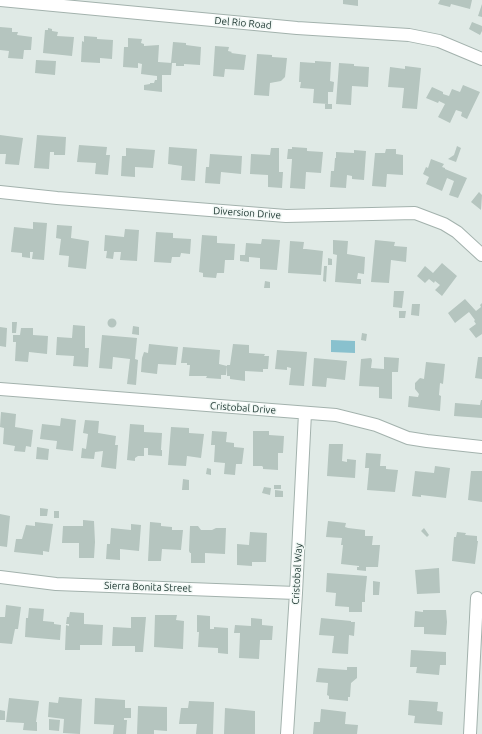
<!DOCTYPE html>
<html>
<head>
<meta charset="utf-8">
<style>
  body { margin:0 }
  canvas { display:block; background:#e0eae6 }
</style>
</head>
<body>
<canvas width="482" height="734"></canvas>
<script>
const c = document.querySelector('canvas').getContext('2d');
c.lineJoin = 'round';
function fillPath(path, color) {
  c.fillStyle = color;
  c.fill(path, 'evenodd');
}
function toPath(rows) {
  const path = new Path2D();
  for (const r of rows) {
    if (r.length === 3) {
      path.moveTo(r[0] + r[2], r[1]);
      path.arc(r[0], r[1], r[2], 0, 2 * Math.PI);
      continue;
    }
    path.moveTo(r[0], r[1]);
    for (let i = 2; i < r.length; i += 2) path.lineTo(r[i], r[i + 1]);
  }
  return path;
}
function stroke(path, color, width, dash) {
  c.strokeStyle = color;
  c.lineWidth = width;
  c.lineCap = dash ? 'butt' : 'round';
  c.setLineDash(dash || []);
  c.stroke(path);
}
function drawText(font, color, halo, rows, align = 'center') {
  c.font = font + ' Ubuntu,sans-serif';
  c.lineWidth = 3;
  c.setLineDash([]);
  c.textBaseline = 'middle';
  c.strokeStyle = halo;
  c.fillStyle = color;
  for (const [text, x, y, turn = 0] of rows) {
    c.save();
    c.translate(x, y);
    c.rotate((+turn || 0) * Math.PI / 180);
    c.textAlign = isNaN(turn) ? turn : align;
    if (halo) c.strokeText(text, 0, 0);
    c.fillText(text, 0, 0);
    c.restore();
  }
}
fillPath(toPath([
  [331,340,355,341,355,353,331,352]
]), '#89c1ce');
fillPath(toPath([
  [343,0,358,0,358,6,343,4],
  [440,0,472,0,470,9,451,4,450,7,438,4],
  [482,4,482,17,478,16],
  [472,22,482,26,482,31,480,35,469,29],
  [0,27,12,28,12,32,18,32,17,35,32,37,31,50,24,50,23,59,8,58,9,51,0,50],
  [48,28,52,29,52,31,58,32,57,36,74,37,72,56,43,53,45,30,48,30],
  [84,36,97,37,97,39,113,40,112,59,100,58,100,63,81,62,82,41,84,42],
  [128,38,142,39,141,43,144,44,144,46,159,45,158,62,172,63,171,75,162,75,162,92,144,90,144,85,150,84,150,83,154,83,155,80,157,80,157,76,141,74,142,64,138,63,138,68,123,67,124,47,128,47],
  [173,42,186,43,186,45,201,47,200,65,184,64,184,66,176,66,176,63,171,63],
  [215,46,229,47,228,51,232,52,231,53,246,55,244,70,225,69,224,77,213,76],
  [257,54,272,55,272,57,287,58,285,77,281,81,270,83,269,96,254,95],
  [36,60,56,61,55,75,35,73],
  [315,61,331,62,330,81,334,82,333,92,328,92,328,104,313,103,314,89,300,88,301,82,299,82,300,62,315,63],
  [339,63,354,64,354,66,369,67,368,87,352,86,351,105,336,104],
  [405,66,421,68,417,109,402,108,404,88,388,87,390,67,405,69],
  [463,85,480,92,467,119,461,116,462,112,456,110,450,123,438,117,445,104,439,101,438,103,426,98,432,87,443,92,443,94,449,96,452,89,460,92],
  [325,104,332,104,332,109,325,109],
  [0,135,23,138,19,165,5,164,6,154,0,154],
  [37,135,66,137,65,155,54,155,54,152,50,152,49,169,34,168],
  [79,145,107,147,106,155,110,155,108,175,95,174,96,163,77,162],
  [457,146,461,148,456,162,448,159,454,155],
  [169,147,197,149,195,181,181,180,182,166,168,164],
  [292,147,307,148,307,151,323,152,321,173,306,172,305,189,290,188,292,159,287,159,288,149,292,149],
  [126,148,155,150,153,168,135,167,135,177,121,176,122,156,126,156],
  [271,148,279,148,279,172,283,172,282,188,268,187,268,175,250,174,251,154,270,155],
  [386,149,396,149,396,154,403,155,403,175,387,174,386,187,372,186,375,153,385,153],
  [354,150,366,151,364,180,352,179,352,176,347,175,346,188,330,187,331,171,334,171,335,158,336,158,336,152,354,153],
  [210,154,242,156,241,174,221,172,220,184,205,183,206,167,209,167],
  [431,159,444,164,442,167,445,168,445,169,467,178,458,198,449,195,454,181,447,178,442,191,426,184,429,177,423,174,426,167,428,168],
  [479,192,482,195,481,210,471,202],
  [33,222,47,223,44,260,32,259,33,252,30,252,30,258,22,257,22,253,11,252,14,227,33,229],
  [57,225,72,226,71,238,89,241,86,269,68,267,69,256,59,255,61,239,56,238],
  [125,229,139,230,137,261,120,260,121,252,114,252,113,259,106,258,107,251,104,251,105,235,124,237],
  [156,232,173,233,173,238,191,239,190,254,181,253,180,257,172,257,171,263,154,262],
  [202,235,217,236,217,243,235,244,234,260,225,260,224,273,217,273,216,278,203,277,203,273,199,272],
  [262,239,280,240,277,270,260,269,260,258,249,257,249,262,240,261,240,255,245,255,246,243,261,244],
  [333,240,348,241,347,254,365,257,364,274,358,273,357,279,361,279,361,284,335,282,337,255,333,254],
  [375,240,395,242,394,246,407,247,406,262,391,260,389,283,371,282],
  [290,241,304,242,303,249,306,249,323,251,321,275,288,273],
  [328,258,332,259,332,265,328,265],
  [442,263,457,276,442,296,435,290,440,285,435,281,434,283,429,279,425,283,417,276,425,266,433,273],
  [324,266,327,266,326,282,323,281],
  [265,281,270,282,270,288,264,288],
  [394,291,404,291,402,308,393,307],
  [465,299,476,311,481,307,480,305,482,303,482,334,476,338,469,329,476,324,474,321,475,320,469,312,455,323,448,313],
  [412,304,420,304,419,316,411,315],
  [399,311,406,311,405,318,399,318],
  [112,323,4.5],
  [12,322,17,322,16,333,12,333],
  [73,325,85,326,85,348,89,348,88,367,73,366,74,356,56,355,57,337,72,338],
  [133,326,139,327,139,335,132,334],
  [0,327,7,328,6,347,0,346],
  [21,328,33,328,33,335,48,336,47,354,29,352,28,362,15,361,16,342,13,342,13,335,20,335],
  [362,333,367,334,366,341,361,340],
  [102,335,137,338,135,359,138,360,136,385,127,384,130,359,113,357,112,369,99,368],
  [149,344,178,347,176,365,158,364,157,374,141,372,142,358,144,352,148,353],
  [233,344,249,345,249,353,265,354,264,356,269,356,268,369,263,369,263,372,245,371,245,381,230,379,230,376,227,376,227,365,230,365],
  [183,347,220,350,219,364,227,366,226,375,221,375,221,379,206,378,207,376,189,376,190,365,187,365,187,363,181,363],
  [277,350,307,352,304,386,289,385,291,368,287,367,287,370,275,369],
  [384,357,399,358,398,372,392,372,392,399,379,398,379,387,359,386,361,359,371,358,372,360,371,368,384,369],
  [478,357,482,357,482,379,475,378],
  [314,358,347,361,345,380,327,378,326,387,312,386],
  [426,362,445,364,443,384,440,383,439,395,441,396,440,411,408,407,409,396,418,397,419,394,415,389,415,383,420,378,424,379],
  [481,400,482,400,482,418,454,416,455,403,480,405],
  [1,412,16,414,15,427,33,430,31,447,26,446,25,452,14,451,15,446,3,444,4,428,0,427],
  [61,418,76,420,73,451,56,449,57,441,40,439,42,424,60,426],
  [85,420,99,421,98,433,116,436,115,445,118,445,116,469,101,467,103,451,95,452,94,459,81,458,82,448,86,449,88,434,83,433],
  [130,424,144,425,144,432,162,433,161,450,162,450,162,456,148,455,148,448,144,448,144,456,138,456,135,458,135,461,127,460],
  [171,427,189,428,189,433,204,434,201,458,187,456,186,466,168,465],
  [212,431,227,432,226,442,234,443,234,447,244,448,242,464,236,464,235,475,224,474,225,463,214,462,215,445,211,445],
  [253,431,269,431,269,435,284,436,283,453,278,453,278,470,263,469,263,467,262,466,253,466],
  [329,444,343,444,342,461,347,462,347,459,356,460,355,478,327,476],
  [37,447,49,449,48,460,36,459],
  [366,453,381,454,380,466,386,466,386,469,398,470,395,492,367,490,369,468,365,468],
  [435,466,450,468,446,498,421,495,421,497,412,496,415,471,434,473],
  [207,468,211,469,211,475,206,474],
  [471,471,482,471,482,502,468,500],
  [183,479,189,480,189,490,182,490],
  [274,485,281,485,281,489,274,489],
  [264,487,271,488,270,495,262,493],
  [275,490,283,491,283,497,275,497],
  [40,508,48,509,47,516,40,516],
  [54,511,59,511,59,518,54,518],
  [0,514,10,516,7,547,0,546],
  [83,520,94,521,95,542,94,558,79,558,79,543,62,543,63,526,83,526],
  [328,521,346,523,345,527,348,528,365,530,365,536,373,536,372,545,380,545,378,567,366,567,366,571,357,570,357,567,359,567,359,566,341,564,343,545,341,545,342,538,326,537],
  [35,522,53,524,49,552,43,551,43,555,14,552,16,539,22,539,26,525,35,526],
  [150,522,161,523,161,526,172,527,172,530,183,530,181,550,162,549,161,561,148,561],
  [131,524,141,525,139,551,120,549,120,560,106,559,107,544,110,544,111,528,131,530],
  [190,526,198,526,201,530,212,530,216,528,226,528,225,554,205,553,205,563,191,563,191,553,190,553,189,551],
  [424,528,429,535,427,537,421,531],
  [250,532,267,533,266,562,252,562,252,566,237,565,237,544,249,545],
  [457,532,466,533,465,535,477,536,477,541,478,541,475,564,452,561,454,537,456,537],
  [439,568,440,593,417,594,415,570],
  [327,573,367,576,365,595,360,594,365,595,365,602,362,602,362,612,349,612,349,607,335,606,336,593,326,592],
  [373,581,380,582,379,595,373,595],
  [6,605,21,607,18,629,15,629,12,644,0,643,0,617,5,617],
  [29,608,44,609,43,621,54,622,54,624,61,625,60,640,25,637,26,618,28,618],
  [423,610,446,610,447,622,446,635,424,634,424,627,414,627,415,611,423,612],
  [70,612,84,613,84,624,103,625,102,645,80,645,80,650,65,650,66,625,69,626,69,624,66,624,67,617,69,617],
  [155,615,177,615,176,620,184,621,183,649,154,647],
  [197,615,210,616,210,629,214,629,214,627,228,628,228,654,218,653,218,648,198,647,199,632,197,632],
  [131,617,146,617,143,652,135,652,135,646,112,646,113,627,131,628],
  [251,618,262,619,262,625,273,626,272,640,260,640,259,659,239,658,240,633,234,633,235,625,251,626],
  [321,618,351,621,351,622,355,622,354,636,349,635,348,654,332,653,334,636,319,635],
  [411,650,446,652,446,665,440,665,439,675,416,673,417,667,410,667],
  [347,667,357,667,357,678,351,683,350,697,348,697,348,701,329,699,329,696,327,695,328,683,316,682,318,668,347,670],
  [59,697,82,699,80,734,63,733,64,719,48,717,49,702,58,703],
  [9,698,39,701,36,722,37,722,37,731,23,730,24,723,6,722],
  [95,698,125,700,125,708,131,708,131,718,124,718,124,720,127,720,126,734,113,734,114,725,94,724],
  [409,700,438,702,437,711,443,712,442,725,414,723,415,716,408,715],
  [189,701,214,702,213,734,196,734,197,724,179,724,181,708,188,708],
  [138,706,167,707,167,731,154,730,154,734,137,734],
  [225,708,255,711,255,734,224,734],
  [321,709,346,712,345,724,358,725,357,734,313,734,314,722,320,722],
  [0,710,5,711,5,720,0,720],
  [49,719,60,720,59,731,49,730]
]), '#b5c5bf');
const minor = toPath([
  [0,0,297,28,409,35,439,41,482,59],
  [0,192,57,198,286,216,415,213,444,224,457,232,482,255],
  [0,389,336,415,376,425,408,438,427,441,482,447],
  [0,577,56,584,296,593],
  [287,734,296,593,305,413],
  [470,734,477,598]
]);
stroke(minor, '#a3b2ad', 14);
stroke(minor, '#fff', 12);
drawText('10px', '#213a34', '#f0f7f4', [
  ["Del Rio Road",243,23,5],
  ["Diversion Drive",247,213,4],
  ["Cristobal Drive",243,408,4],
  ["Cristobal Way",297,574,-87],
  ["Sierra Bonita Street",148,587,2]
]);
</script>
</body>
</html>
